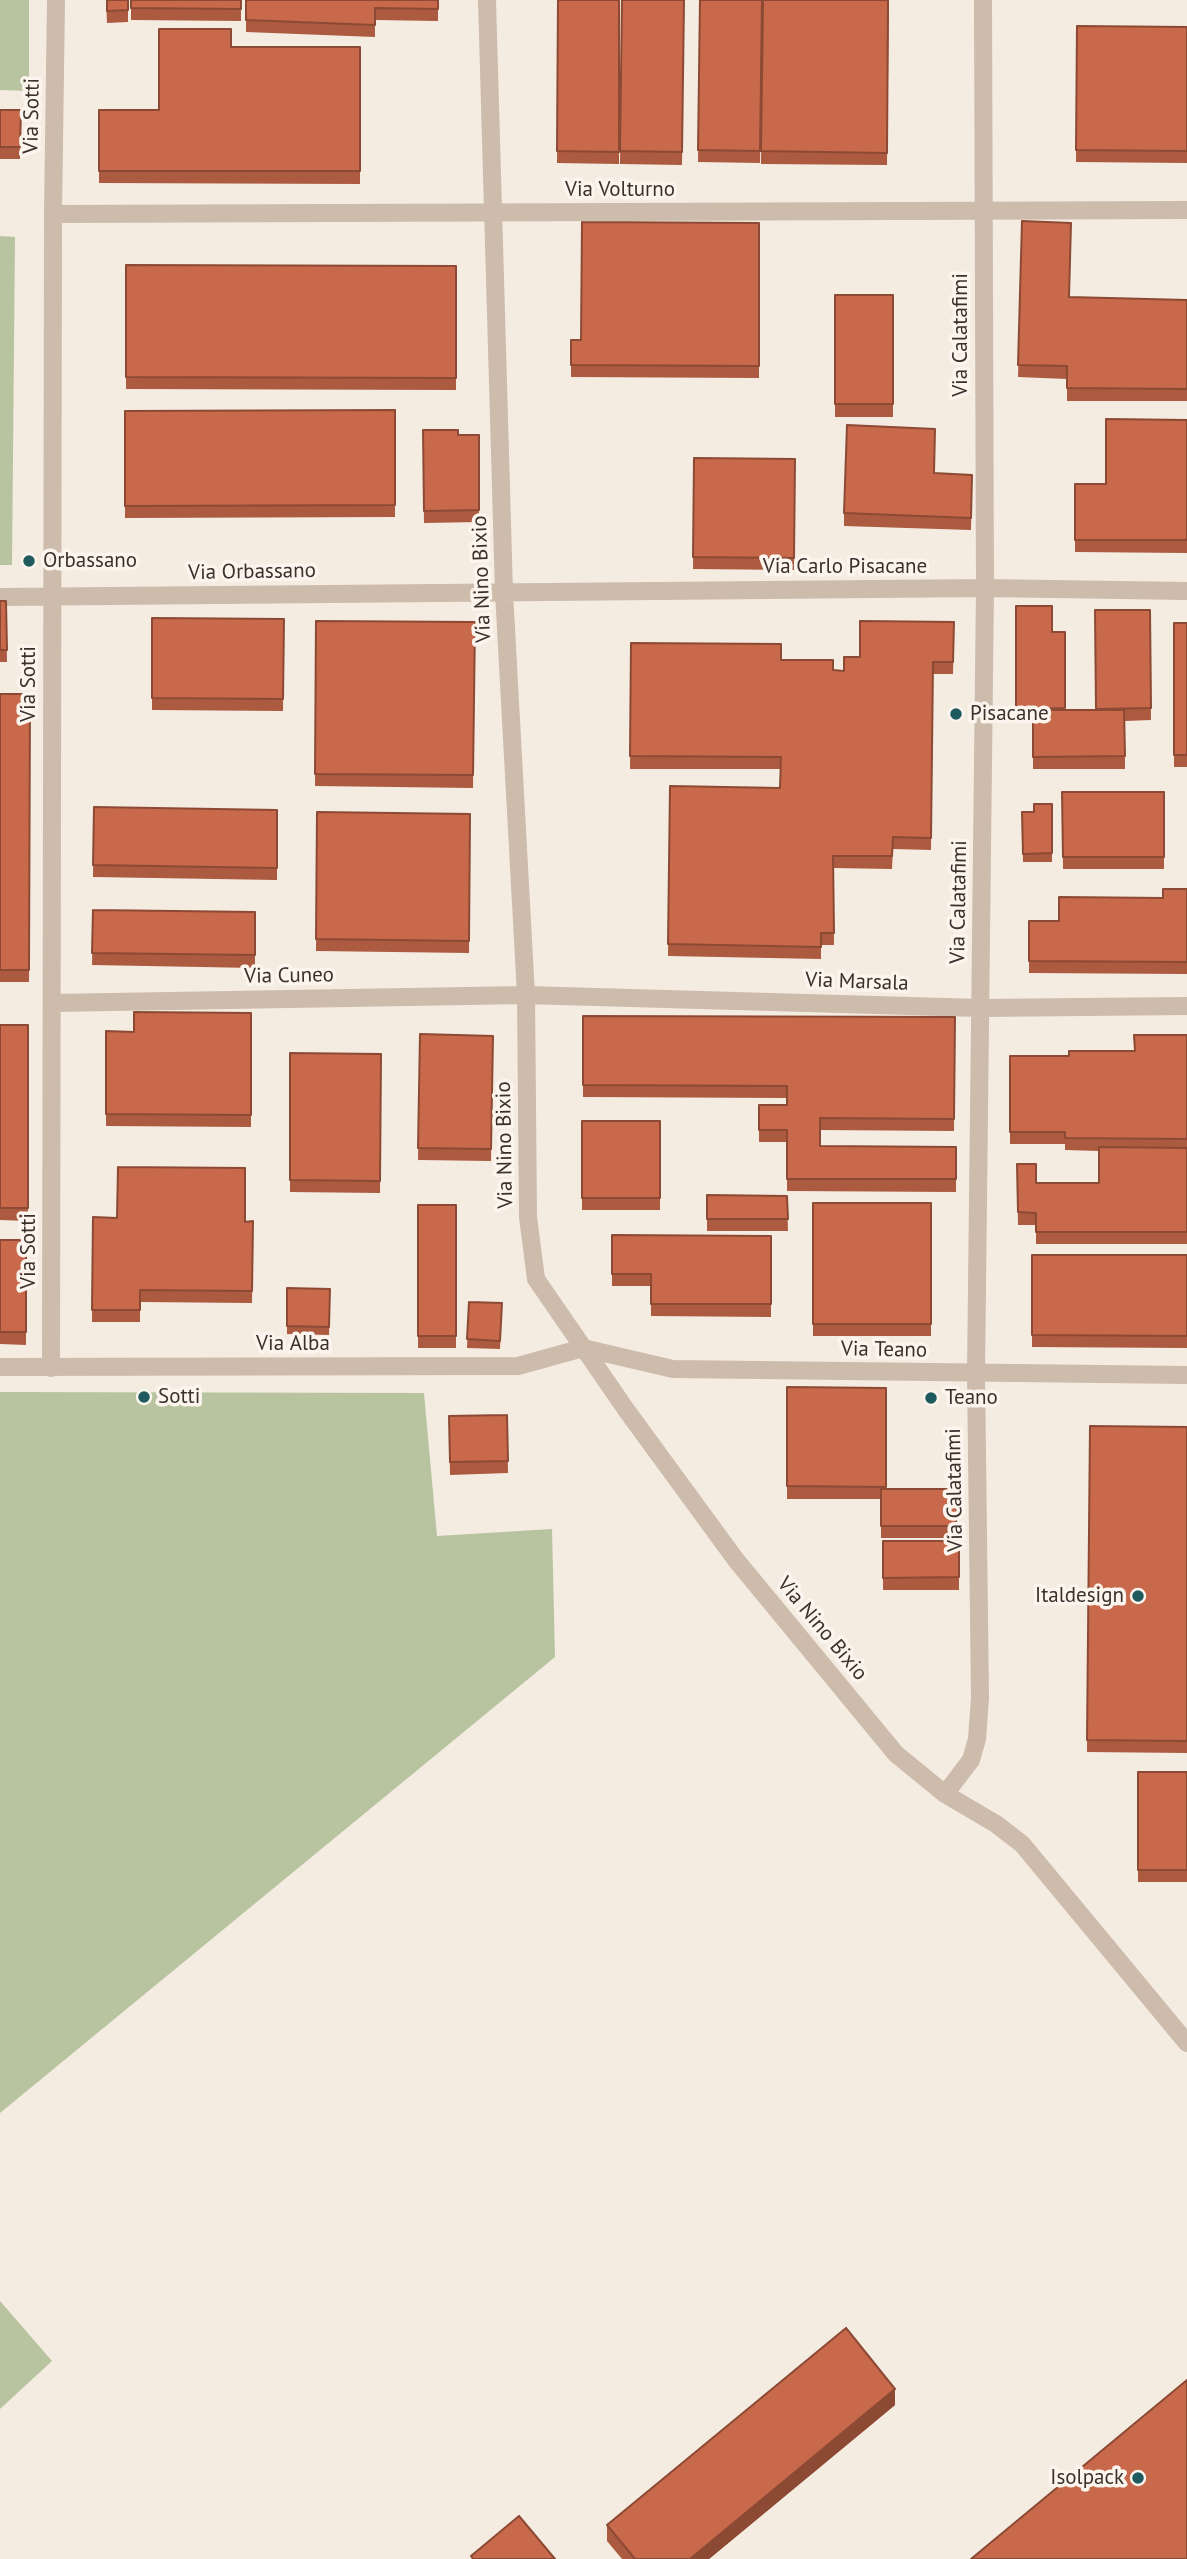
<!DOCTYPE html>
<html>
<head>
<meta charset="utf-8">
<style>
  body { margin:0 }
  canvas { display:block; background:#f4ebe1 }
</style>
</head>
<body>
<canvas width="1187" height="2559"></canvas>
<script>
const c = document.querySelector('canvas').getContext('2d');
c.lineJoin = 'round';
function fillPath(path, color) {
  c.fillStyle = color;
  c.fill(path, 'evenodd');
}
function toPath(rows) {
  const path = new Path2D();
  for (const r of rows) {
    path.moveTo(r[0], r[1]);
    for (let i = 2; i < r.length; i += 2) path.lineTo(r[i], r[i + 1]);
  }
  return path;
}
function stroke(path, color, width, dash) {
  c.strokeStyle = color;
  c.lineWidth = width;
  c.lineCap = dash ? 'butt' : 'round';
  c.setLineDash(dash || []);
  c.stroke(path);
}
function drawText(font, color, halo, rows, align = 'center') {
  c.font = font + ' "PT Sans",sans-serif';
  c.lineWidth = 7;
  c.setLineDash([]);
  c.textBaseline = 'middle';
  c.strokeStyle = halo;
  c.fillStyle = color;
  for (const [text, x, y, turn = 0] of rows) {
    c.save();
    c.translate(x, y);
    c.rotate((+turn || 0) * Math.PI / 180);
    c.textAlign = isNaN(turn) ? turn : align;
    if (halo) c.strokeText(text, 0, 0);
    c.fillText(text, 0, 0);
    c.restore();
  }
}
fillPath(toPath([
  [0,0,29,0,29,91,0,90],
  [0,236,15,237,12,565,0,565],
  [0,1392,424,1393,437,1536,552,1529,555,1657,0,2113],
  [0,2301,52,2361,0,2409]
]), '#b8c4a0');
stroke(toPath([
  [487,0,504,592,526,995,528,1217,536,1279,627,1411,736,1560,896,1754,945,1794,996,1824,1022,1844,1187,2043],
  [53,214,1187,210],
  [0,597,985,588,1187,591],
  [52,1003,526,995,980,1008,1187,1006],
  [0,1367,518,1366,583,1348,673,1369,1187,1375],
  [51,1368,53,214,56,0],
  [945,1794,971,1760,977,1739,980,1698,976,1374,985,588,983,0]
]), '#cdbbac', 18);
fillPath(toPath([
  [106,0,128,10,128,22,107,23],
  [131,0,241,0,241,21,131,20],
  [246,0,438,0,438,21,375,20,375,37,246,32],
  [558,0,619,0,619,164,557,163],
  [622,0,684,0,682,165,620,164],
  [700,0,763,0,760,163,698,162],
  [763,0,889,0,887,165,761,164],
  [1077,26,1187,27,1187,163,1076,162],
  [231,47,360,47,360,184,99,183,99,110,159,110],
  [0,110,21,110,20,159,0,159],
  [1022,221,1069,297,1187,300,1187,401,1067,401,1067,379,1018,377],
  [759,223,759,378,571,377,571,340,581,340],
  [126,265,456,266,456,390,126,389],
  [835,295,893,295,893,417,835,417],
  [395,410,395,517,125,518,125,411],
  [1187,420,1187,553,1075,552,1075,484,1106,484],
  [423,430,458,435,479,435,479,522,424,523],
  [694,458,795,459,794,570,693,569],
  [934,474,972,475,971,530,844,526,844,513],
  [0,601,6,601,7,662,0,662],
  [1016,606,1052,632,1065,632,1065,710,1096,710,1095,610,1150,610,1151,720,1125,721,1125,769,1033,769,1033,721,1016,721],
  [152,618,284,619,283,711,152,710],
  [316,621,475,622,473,788,315,786],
  [954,622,953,674,933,674,931,850,893,849,892,869,833,868,834,945,821,945,821,959,668,956,670,786,780,788,781,769,630,769,631,643,781,660,833,670,844,671,860,657],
  [1174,623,1187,623,1187,767,1174,767],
  [0,694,30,694,29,982,0,982],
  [1062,792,1164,792,1164,869,1063,869],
  [1052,804,1052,862,1023,862,1022,812,1034,812],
  [94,807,277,810,277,880,93,877],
  [317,812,470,814,469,953,316,951],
  [1187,889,1187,974,1029,973,1029,921,1059,921,1163,898],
  [93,910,255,912,255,968,92,965],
  [251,1013,251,1127,106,1126,106,1031,134,1032],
  [583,1016,955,1017,954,1131,820,1130,820,1146,956,1147,956,1192,787,1191,787,1142,759,1142,759,1130,787,1105,787,1098,583,1097],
  [0,1025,28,1025,28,1221,0,1220],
  [420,1034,493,1036,491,1161,418,1160],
  [1187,1035,1187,1244,1036,1244,1036,1225,1018,1225,1017,1164,1036,1183,1099,1183,1099,1151,1065,1150,1065,1144,1010,1144,1010,1056,1069,1056,1134,1051],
  [290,1053,381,1054,380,1193,290,1192],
  [582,1121,660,1121,660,1210,582,1210],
  [707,1195,787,1196,788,1231,707,1231],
  [813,1203,931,1203,931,1336,813,1336],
  [418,1205,456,1205,456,1348,418,1348],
  [93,1217,253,1221,252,1303,140,1302,140,1322,92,1322],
  [612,1235,771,1236,771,1317,651,1316,651,1286,612,1286],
  [0,1240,26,1240,26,1345,0,1344],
  [1032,1255,1187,1255,1187,1348,1032,1347],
  [287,1288,330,1289,329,1335,287,1334],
  [469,1302,502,1303,500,1349,467,1348],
  [787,1387,886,1388,886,1489,957,1489,956,1538,881,1538,881,1499,787,1499],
  [507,1415,508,1473,450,1475,449,1416],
  [1090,1426,1187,1427,1187,1753,1087,1752],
  [883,1541,959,1541,959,1590,883,1590],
  [1138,1772,1187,1772,1187,1882,1138,1882],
  [895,2405,709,2559,622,2559,607,2541,607,2525]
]), '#ac5a40');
fillPath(toPath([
  [895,2389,895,2405,709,2559,690,2559]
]), '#8c4a34');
const building = toPath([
  [107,0,128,0,128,10,107,11,107,0],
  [131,0,241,0,241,9,131,8,131,0],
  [246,0,438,0,438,9,375,8,375,25,246,20,246,0],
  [558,0,619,0,619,152,557,151,558,0],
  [622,0,684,0,682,152,620,151,622,0],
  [700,0,762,0,760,151,698,150,700,0],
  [763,0,888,0,887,153,761,151,763,0],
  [1077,26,1187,27,1187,151,1076,150,1077,26],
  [159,29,231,29,231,47,360,47,360,171,99,171,99,110,159,110,159,29],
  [0,110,21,110,20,147,0,147,0,110],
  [1022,221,1071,223,1069,297,1187,300,1187,389,1067,388,1067,366,1018,365,1022,221],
  [582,222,759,223,759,366,571,365,571,340,581,340,582,222],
  [126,265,456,266,456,378,126,377,126,265],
  [835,295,893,295,893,404,835,404,835,295],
  [395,410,395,505,125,506,125,411,395,410],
  [1106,419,1187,420,1187,540,1075,540,1075,484,1106,484,1106,419],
  [847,425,935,429,934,473,972,475,971,518,844,513,847,425],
  [423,430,458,430,458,435,479,435,479,510,424,511,423,430],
  [694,458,795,459,794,558,693,557,694,458],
  [0,601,6,601,7,650,0,650,0,601],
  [1016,606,1052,606,1052,632,1065,632,1065,708,1016,709,1016,606],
  [1095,610,1150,610,1151,708,1096,709,1095,610],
  [152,618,284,619,283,699,152,698,152,618],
  [316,621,475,622,473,775,315,774,316,621],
  [860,621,954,622,953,662,933,662,931,838,893,837,892,856,833,856,834,933,821,933,821,947,668,944,670,786,780,788,781,757,630,756,631,643,781,644,781,660,833,660,833,670,844,671,844,657,860,657,860,621],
  [1174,623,1187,623,1187,755,1174,755,1174,623],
  [0,694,30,694,29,970,0,970,0,694],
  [1033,710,1124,710,1125,756,1033,757,1033,710],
  [1062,792,1164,792,1164,857,1063,857,1062,792],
  [1034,804,1052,804,1052,853,1023,854,1022,812,1034,812,1034,804],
  [94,807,277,810,277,868,93,865,94,807],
  [317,812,470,814,469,941,316,939,317,812],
  [1163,889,1187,889,1187,962,1029,961,1029,921,1059,921,1059,897,1163,898,1163,889],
  [93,910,255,912,255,955,92,953,93,910],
  [134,1012,251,1013,251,1115,106,1114,106,1031,134,1032,134,1012],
  [583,1016,955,1017,954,1119,820,1118,820,1146,956,1147,956,1179,787,1179,787,1130,759,1130,759,1105,787,1105,787,1086,583,1085,583,1016],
  [0,1025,28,1025,28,1208,0,1208,0,1025],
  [420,1034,493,1036,491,1149,418,1148,420,1034],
  [1134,1035,1187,1035,1187,1139,1065,1138,1065,1132,1010,1132,1010,1056,1069,1056,1069,1051,1135,1051,1134,1035],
  [290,1053,381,1054,380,1181,290,1180,290,1053],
  [582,1121,660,1121,660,1198,582,1198,582,1121],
  [1099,1147,1187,1148,1187,1232,1036,1232,1036,1213,1018,1212,1017,1164,1036,1164,1036,1183,1099,1183,1099,1147],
  [118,1167,245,1168,245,1222,253,1221,252,1291,140,1290,140,1310,92,1310,93,1217,117,1218,118,1167],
  [707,1195,787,1196,788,1219,707,1219,707,1195],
  [813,1203,931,1203,931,1324,813,1324,813,1203],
  [418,1205,456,1205,456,1336,418,1336,418,1205],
  [612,1235,771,1236,771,1304,651,1304,651,1274,612,1274,612,1235],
  [0,1240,26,1240,26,1332,0,1332,0,1240],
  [1032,1255,1187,1255,1187,1336,1032,1335,1032,1255],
  [287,1288,330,1289,329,1327,287,1326,287,1288],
  [469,1302,502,1303,500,1341,467,1339,469,1302],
  [787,1387,886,1388,886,1487,787,1486,787,1387],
  [507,1415,508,1461,450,1462,449,1416,507,1415],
  [1090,1426,1187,1427,1187,1741,1087,1740,1090,1426],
  [881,1489,957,1489,956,1526,881,1526,881,1489],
  [883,1541,959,1541,959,1577,883,1578,883,1541],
  [1138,1772,1187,1772,1187,1870,1138,1870,1138,1772],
  [846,2328,895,2389,690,2559,635,2559,607,2525,846,2328],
  [1187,2380,1187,2559,971,2559,1187,2380],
  [519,2516,555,2559,473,2559,471,2556,519,2516]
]);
fillPath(building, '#c8694b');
stroke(building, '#8c4a34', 2);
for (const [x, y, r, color] of [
  [29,561,7,"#1f5a5e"],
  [956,714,7,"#1f5a5e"],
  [144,1397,7,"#1f5a5e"],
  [931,1398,7,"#1f5a5e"],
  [1138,1596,7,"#1f5a5e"],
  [1138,2478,7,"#1f5a5e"]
]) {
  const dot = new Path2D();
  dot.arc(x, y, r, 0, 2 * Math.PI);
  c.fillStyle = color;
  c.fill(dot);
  stroke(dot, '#fbf5ee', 2.5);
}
drawText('21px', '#3b302b', '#fbf5ee', [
  ["Via Sotti",32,116,-89],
  ["Via Volturno",620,190],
  ["Via Calatafimi",961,335,-90],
  ["Via Carlo Pisacane",845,567],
  ["Via Orbassano",252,572,-1],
  ["Via Nino Bixio",482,579,-92],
  ["Via Sotti",29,684,-90],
  ["Via Calatafimi",959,902,-89],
  ["Via Cuneo",289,976,-1],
  ["Via Marsala",857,982,2],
  ["Via Nino Bixio",505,1145,-91],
  ["Via Sotti",29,1251,-90],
  ["Via Alba",293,1344],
  ["Via Teano",884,1350,1],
  ["Via Calatafimi",955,1490,-91],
  ["Via Nino Bixio",822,1629,50]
]);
drawText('21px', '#3b302b', '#fbf5ee', [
  ["Orbassano",43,561],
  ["Pisacane",970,714],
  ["Sotti",158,1397],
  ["Teano",945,1398],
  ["Italdesign",1124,1596,"right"],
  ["Isolpack",1124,2478,"right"]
], 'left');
</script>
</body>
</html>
